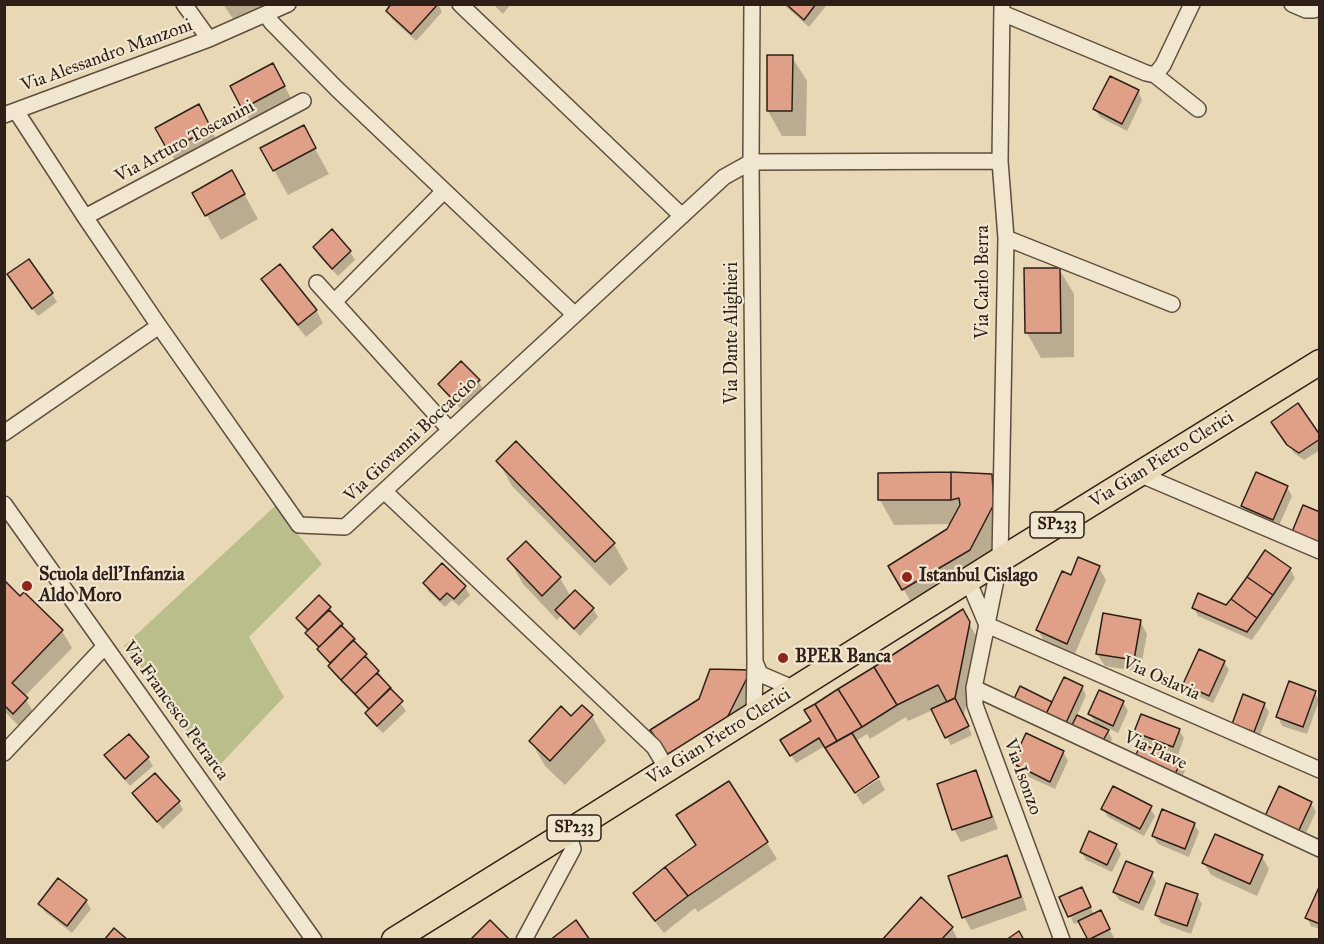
<!DOCTYPE html>
<html>
<head>
<meta charset="utf-8">
<style>
  body { margin:0 }
  #map { position:relative; width:1324px; height:944px; overflow:hidden; background:#e9d8b5; font-family:"IM FELL Great Primer",serif }
  canvas { display:block }
  .frame { position:absolute; inset:0; border:6px solid #2e2018; pointer-events:none }
</style>
</head>
<body>
<div id="map">
<canvas width="1324" height="944"></canvas>
<div class="frame"></div>
</div>
<script>
const c = document.querySelector('canvas').getContext('2d');
c.lineJoin = 'round';
function fillPath(path, color) {
  c.fillStyle = color;
  c.fill(path, 'evenodd');
}
function toPath(rows) {
  const path = new Path2D();
  for (const r of rows) {
    path.moveTo(r[0], r[1]);
    for (let i = 2; i < r.length; i += 2) path.lineTo(r[i], r[i + 1]);
  }
  return path;
}
function stroke(path, color, width, dash) {
  c.strokeStyle = color;
  c.lineWidth = width;
  c.lineCap = dash ? 'butt' : 'round';
  c.setLineDash(dash || []);
  c.stroke(path);
}
function drawText(font, color, halo, rows, align = 'center') {
  c.font = font + ' "IM FELL Great Primer",serif';
  c.lineWidth = 4.5;
  c.setLineDash([]);
  c.textBaseline = 'middle';
  c.strokeStyle = halo;
  c.fillStyle = color;
  for (const [text, x, y, turn = 0] of rows) {
    c.save();
    c.translate(x, y);
    c.rotate((+turn || 0) * Math.PI / 180);
    c.textAlign = isNaN(turn) ? turn : align;
    if (halo) c.strokeText(text, 0, 0);
    c.fillText(text, 0, 0);
    c.restore();
  }
}
fillPath(toPath([
  [275,506,322,564,249,637,284,697,215,770,124,646]
]), '#babe8b');
fillPath(toPath([
  [223,4,274,4,241,31],
  [393,4,438,4,442,12,416,41,392,19,388,11],
  [493,4,511,4,503,14],
  [783,4,825,4,826,6,809,27],
  [792,57,807,81,806,136,782,136,768,111],
  [273,65,298,111,257,133,243,108],
  [1138,91,1142,100,1127,131,1100,117,1095,109],
  [198,106,224,153,183,175,169,150],
  [303,127,329,174,288,195,262,149],
  [232,172,258,219,221,240,194,193],
  [332,232,350,252,355,260,338,276,319,256,314,247],
  [1059,269,1074,294,1074,357,1041,358,1027,333,1026,270],
  [263,280,316,310,323,323,306,337,270,292],
  [14,283,52,294,57,302,38,316],
  [478,381,483,389,462,410,445,393,440,384],
  [1278,430,1320,438,1320,450,1304,460,1294,453],
  [498,461,614,544,628,569,610,586,512,486],
  [1257,474,1287,487,1292,496,1278,528,1247,514,1243,506],
  [991,475,1006,500,1007,529,984,575,918,614,890,566,948,530,951,524,894,525,880,500],
  [526,543,560,578,571,597,593,609,598,617,580,636,561,616,557,620,523,584,509,559],
  [1266,552,1290,569,1295,578,1252,640,1198,616,1194,608,1227,607],
  [442,565,465,587,470,595,459,606,452,600,445,607,429,592,425,584],
  [1099,568,1106,580,1074,656,1045,643,1038,630,1071,577],
  [4,582,20,598,62,631,72,648,24,697,36,716,23,730,4,711],
  [319,597,330,608,346,633,366,655,406,711,383,733,371,722,366,714,369,711,334,674,329,666,331,665,324,658,319,649,312,641,307,633,308,632,302,626,297,618],
  [962,611,979,641,964,715,963,715,972,735,951,745,933,710,908,721,906,717,870,739,867,734,856,741,834,761,825,746,796,763,782,740,813,722],
  [1140,621,1147,634,1140,672,1105,666,1097,654],
  [1224,662,1229,670,1213,703,1190,692,1185,684],
  [750,672,757,684,733,733,679,771,660,743],
  [1082,687,1086,695,1077,716,1096,725,1090,714,1123,702,1128,711,1118,733,1106,727,1112,739,1106,752,1069,733,1053,704],
  [1315,692,1319,701,1307,734,1282,726,1278,717],
  [1264,704,1269,712,1258,740,1234,724],
  [592,716,606,741,565,785,545,766,531,741,571,718],
  [1179,730,1184,738,1178,755,1140,740,1136,732],
  [128,736,148,758,153,766,130,786,111,763,106,755],
  [1063,752,1068,761,1055,789,1018,772,1013,763],
  [1180,763,1185,771,1179,783,1141,765],
  [975,772,982,785,998,829,961,842,954,829],
  [155,775,179,802,183,810,163,829,139,802,134,793],
  [879,779,885,790,863,805,856,794],
  [1311,803,1316,812,1303,839,1267,816],
  [1150,808,1155,816,1144,836,1108,817,1103,809],
  [1194,824,1199,832,1189,857,1158,844,1153,836],
  [767,843,777,859,698,912,695,908,664,933,642,906,635,893],
  [1116,845,1121,854,1112,872,1086,860,1081,852],
  [1006,857,1013,869,1027,910,971,930,964,917],
  [1262,857,1269,869,1257,896,1211,875,1204,863],
  [1152,874,1156,882,1143,911,1119,900,1114,892],
  [1320,889,1320,929,1311,926,1307,918],
  [1197,896,1202,904,1191,934,1161,923,1156,915],
  [1061,897,1086,897,1094,915,1105,920,1114,938,1110,940,1089,940,1080,922,1074,924],
  [86,901,91,909,72,933,45,912,40,904],
  [952,928,958,940,884,940]
]), '#0003');
const building = toPath([
  [391,4,438,4,411,34,386,11,391,4],
  [786,4,816,4,804,20,786,4],
  [767,55,793,55,792,111,767,111,767,55],
  [273,63,285,86,242,109,230,86,273,63],
  [1110,76,1139,90,1122,124,1093,109,1110,76],
  [199,104,211,128,168,151,155,128,199,104],
  [304,125,316,148,273,171,260,148,304,125],
  [232,170,245,194,205,216,192,193,232,170],
  [332,229,351,251,332,269,313,247,332,229],
  [29,259,53,293,32,309,7,274,29,259],
  [280,264,317,310,298,325,261,279,280,264],
  [1024,268,1060,268,1061,333,1025,333,1024,268],
  [461,361,480,380,456,403,438,384,461,361],
  [1298,403,1320,435,1320,439,1299,453,1287,445,1271,422,1298,403],
  [516,441,615,543,595,562,496,461,516,441],
  [951,472,951,500,878,500,878,473,951,472],
  [951,472,992,474,994,504,970,550,902,590,888,566,947,529,960,505,959,498,951,500,951,472],
  [1256,472,1288,486,1273,520,1241,506,1256,472],
  [1303,505,1320,512,1320,544,1292,532,1303,505],
  [526,541,561,577,542,596,507,559,526,541],
  [1265,550,1291,568,1273,595,1247,577,1265,550],
  [1078,557,1100,566,1067,644,1036,630,1062,571,1071,575,1078,557],
  [442,563,466,586,454,599,447,593,440,600,423,583,442,563],
  [1247,577,1273,595,1257,618,1231,599,1247,577],
  [4,580,20,596,24,592,63,630,12,683,28,698,13,714,4,705,4,580],
  [575,590,594,608,574,629,555,610,575,590],
  [1198,593,1226,605,1231,599,1257,618,1247,632,1192,608,1198,593],
  [319,595,331,607,308,630,296,618,319,595],
  [963,609,970,622,955,698,947,702,938,685,897,705,874,667,963,609],
  [329,610,343,624,319,647,305,633,329,610],
  [1103,613,1141,620,1134,660,1096,654,1103,613],
  [341,625,355,639,330,663,317,649,341,625],
  [353,640,367,654,341,680,328,666,353,640],
  [1199,649,1225,661,1209,696,1183,684,1199,649],
  [365,656,379,671,355,694,341,680,365,656],
  [874,667,897,705,862,727,838,689,874,667],
  [710,669,751,670,726,720,671,759,650,730,699,699,710,669],
  [377,673,391,688,369,709,355,694,377,673],
  [1064,677,1083,686,1065,725,1045,716,1064,677],
  [1289,681,1316,691,1303,727,1276,717,1289,681],
  [1020,686,1052,702,1045,716,1013,701,1020,686],
  [390,688,403,701,377,726,365,713,390,688],
  [838,689,862,727,837,741,815,704,838,689],
  [1099,690,1124,701,1113,726,1088,714,1099,690],
  [1243,694,1265,703,1254,732,1232,724,1243,694],
  [955,698,969,726,945,738,931,709,955,698],
  [815,704,837,741,825,748,819,738,790,756,780,740,811,721,804,710,815,704],
  [582,705,593,715,550,761,529,741,561,706,571,716,582,705],
  [1141,714,1180,729,1173,747,1134,732,1141,714],
  [1077,715,1109,730,1101,744,1070,729,1077,715],
  [852,733,879,777,855,793,825,748,852,733],
  [1026,733,1064,751,1050,782,1012,763,1026,733],
  [129,734,149,757,125,779,104,755,129,734],
  [1141,743,1181,762,1174,776,1135,757,1141,743],
  [976,770,992,817,952,830,937,784,976,770],
  [155,773,180,801,157,822,132,793,155,773],
  [729,781,768,842,688,896,665,867,696,845,676,815,729,781],
  [1113,786,1152,806,1140,829,1101,809,1113,786],
  [1279,786,1312,802,1298,832,1265,816,1279,786],
  [1162,809,1195,823,1185,849,1152,836,1162,809],
  [1089,831,1117,844,1107,865,1080,852,1089,831],
  [1215,834,1263,855,1250,884,1202,863,1215,834],
  [1007,855,1021,897,962,918,948,876,1007,855],
  [1126,861,1153,872,1139,903,1113,892,1126,861],
  [665,867,688,896,655,921,633,893,665,867],
  [58,878,87,900,67,926,38,904,58,878],
  [1166,883,1198,894,1187,926,1155,915,1166,883],
  [1320,885,1320,924,1305,918,1320,885],
  [1082,887,1091,907,1068,917,1059,897,1082,887],
  [921,897,953,927,941,940,882,940,921,897],
  [1101,910,1110,929,1088,940,1078,921,1101,910],
  [490,920,510,940,470,940,490,920],
  [576,920,590,940,550,940,576,920],
  [114,928,128,940,104,940,114,928],
  [1019,931,1024,940,1006,940,1019,931]
]);
fillPath(building, '#e0a088');
stroke(building, '#2e2018', 1.5);
const street = toPath([
  [184,4,209,39],
  [460,4,682,216],
  [752,4,751,162,755,662,754,715],
  [1002,4,1000,161,1006,238,1000,560,974,688,975,705,1062,940],
  [1292,4,1306,10,1314,10,1320,8],
  [1002,13,1146,73,1155,75,1163,65,1192,4],
  [266,15,272,23,337,89,574,314],
  [1155,75,1198,109],
  [16,111,85,217,159,326,299,525,345,527,724,177,751,162,1000,161],
  [4,115,209,39,288,4],
  [85,217,303,101],
  [1006,238,1172,304],
  [317,283,450,430],
  [334,302,444,191],
  [4,433,159,326],
  [1139,474,1320,551],
  [384,491,654,747,667,769],
  [4,504,314,940],
  [968,580,987,625],
  [987,625,1320,770],
  [755,662,760,674,795,689],
  [974,688,1320,849],
  [4,753,105,646],
  [524,940,573,849,568,832]
]);
const primary = toPath([
  [394,940,568,832,1000,560,1320,362]
]);
stroke(street, '#5d4e3f', 18);
stroke(primary, '#2e2018', 27);
stroke(street, '#f1e6cf', 15);
stroke(primary, '#e9d8b5', 24);
for (const [x, y, r, color] of [
  [907,577,6,"#8f2418"],
  [27,586,6,"#8f2418"],
  [783,658,6,"#8f2418"]
]) {
  const dot = new Path2D();
  dot.arc(x, y, r, 0, 2 * Math.PI);
  c.fillStyle = color;
  c.fill(dot);
  stroke(dot, '#f1e6cf', 2);
}
for (const [x, y, w] of [
  [1057,525,54],
  [574,828,54]
]) {
  const box = new Path2D();
  box.roundRect(x - w / 2, y - 13, w, 26, 4.5);
  c.fillStyle = '#f1e6cf';
  c.fill(box);
  stroke(box, '#2e2018', 1.5);
}
drawText('bold 16px', '#2e2018', null, [
  ["SP233",1057,525],
  ["SP233",574,828]
]);
drawText('18px', '#2e2018', '#f1e6cf', [
  ["Via Alessandro Manzoni",107,56,-20],
  ["Via Arturo Toscanini",185,142,-28],
  ["Via Carlo Berra",984,282,-90],
  ["Via Dante Alighieri",733,333,-90],
  ["Via Giovanni Boccaccio",411,440,-43],
  ["Via Gian Pietro Clerici",1162,460,-32],
  ["Via Oslavia",1161,679,24],
  ["Via Francesco Petrarca",175,711,54],
  ["Via Gian Pietro Clerici",719,737,-32],
  ["Via Piave",1155,751,25],
  ["Via Isonzo",1022,777,70]
]);
drawText('bold 18px', '#2e2018', '#f1e6cf', [
  ["Scuola dell'Infanzia",39,576],
  ["Aldo Moro",39,597],
  ["Istanbul Cislago",919,577],
  ["BPER Banca",795,658]
], 'left');
</script>
</body>
</html>
